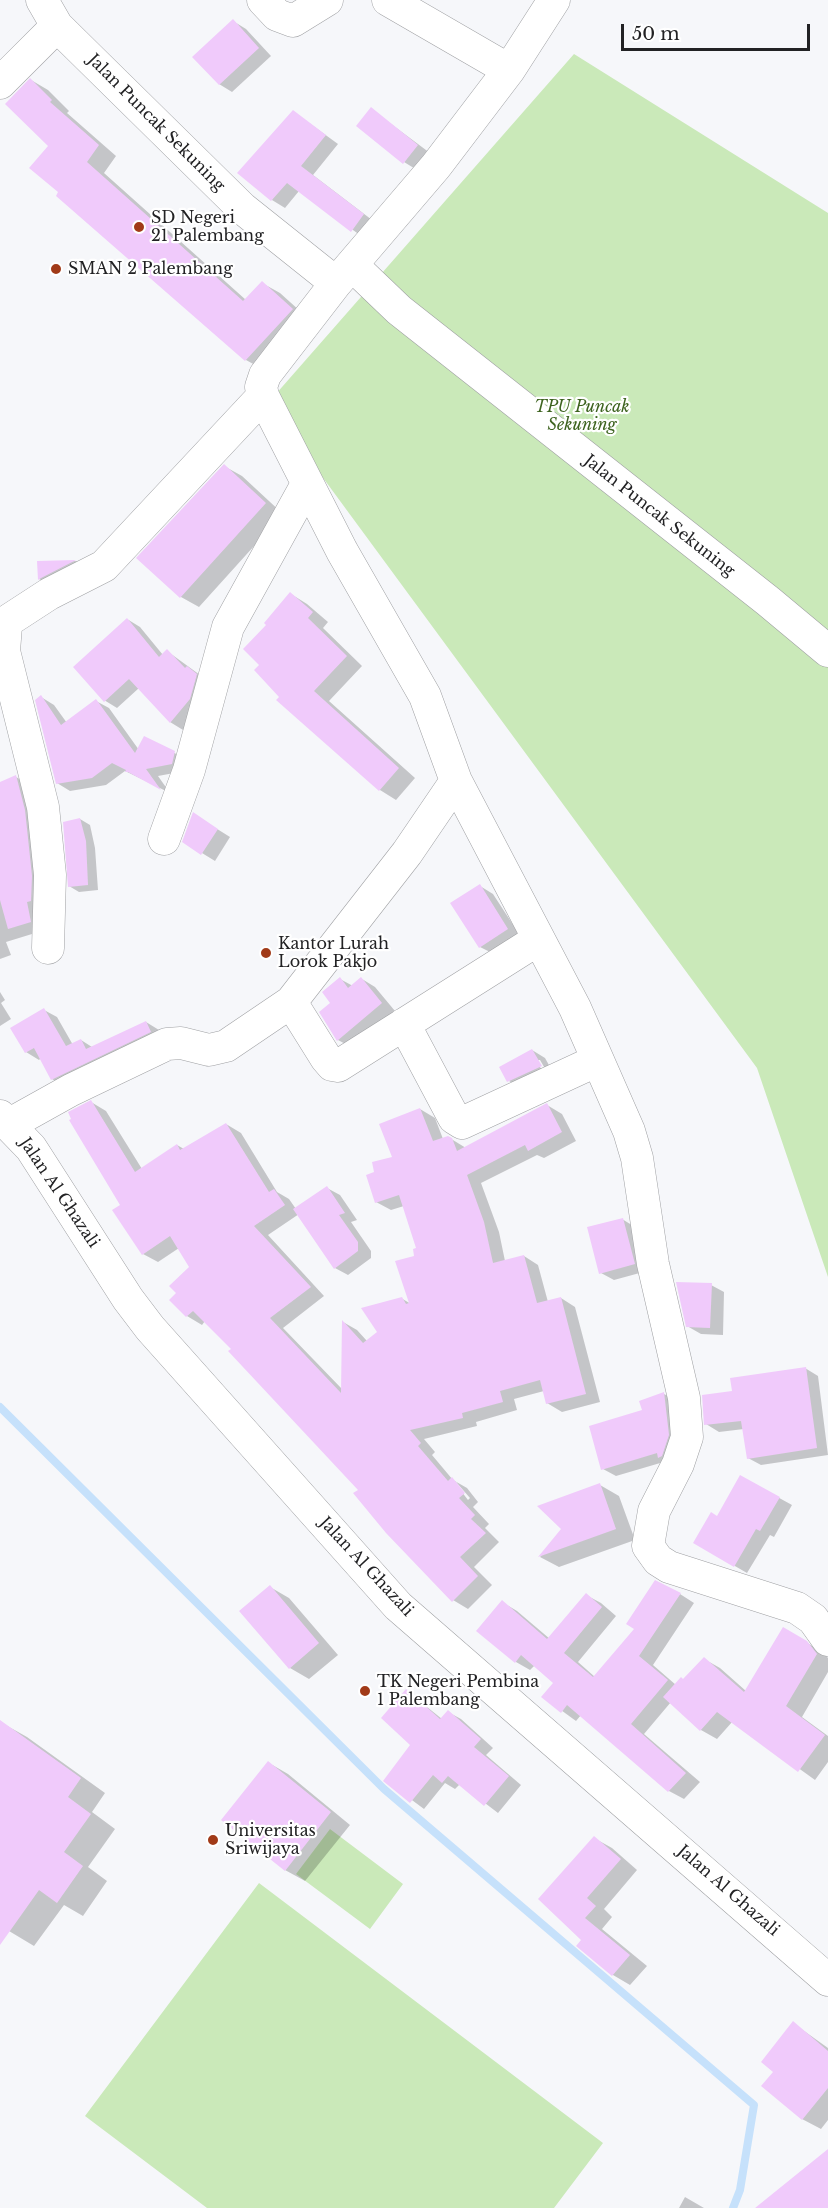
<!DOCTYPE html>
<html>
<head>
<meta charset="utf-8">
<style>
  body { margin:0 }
  #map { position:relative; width:828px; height:2208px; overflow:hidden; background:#f6f7fa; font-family:"Libre Baskerville",serif }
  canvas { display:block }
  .scale { position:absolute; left:621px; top:24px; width:189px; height:27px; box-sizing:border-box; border:3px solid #222224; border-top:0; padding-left:8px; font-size:18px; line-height:21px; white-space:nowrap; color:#222224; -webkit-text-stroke:4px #fff; paint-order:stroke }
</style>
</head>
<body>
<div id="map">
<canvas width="828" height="2208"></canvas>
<div class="scale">50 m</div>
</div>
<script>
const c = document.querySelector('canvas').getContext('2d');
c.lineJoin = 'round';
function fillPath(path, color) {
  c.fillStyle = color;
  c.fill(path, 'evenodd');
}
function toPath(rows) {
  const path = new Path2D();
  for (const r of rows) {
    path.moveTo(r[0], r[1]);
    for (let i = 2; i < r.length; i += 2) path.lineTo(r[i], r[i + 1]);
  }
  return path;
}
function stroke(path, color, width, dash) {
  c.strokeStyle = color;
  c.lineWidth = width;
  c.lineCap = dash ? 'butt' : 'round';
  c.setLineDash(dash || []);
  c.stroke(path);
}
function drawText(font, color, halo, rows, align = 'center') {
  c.font = font + ' "Libre Baskerville",serif';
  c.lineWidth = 4.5;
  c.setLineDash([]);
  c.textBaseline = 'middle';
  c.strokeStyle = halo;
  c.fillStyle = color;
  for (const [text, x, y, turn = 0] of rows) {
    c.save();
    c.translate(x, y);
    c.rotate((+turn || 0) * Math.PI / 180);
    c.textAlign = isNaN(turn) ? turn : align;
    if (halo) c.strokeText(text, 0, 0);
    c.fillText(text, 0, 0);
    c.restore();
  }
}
fillPath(toPath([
  [574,54,828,213,828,1277,757,1068,268,403],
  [330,1829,403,1884,370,1929,296,1874],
  [259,1883,603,2143,554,2208,207,2208,85,2116]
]), '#cae9b9');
fillPath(toPath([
  [233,21,246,29,271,56,232,92,219,84],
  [31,80,48,90,69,111,67,113,116,156,104,173,246,300,262,283,280,293,310,320,264,370,246,360,59,192,50,146],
  [371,109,430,153,417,170,404,162],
  [294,112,338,144,313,175,376,223,364,238,299,191,285,208,272,200],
  [224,466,242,476,283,514,199,607,181,597,138,558],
  [76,561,87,568,52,586,39,579,38,563],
  [291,594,307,604,328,622,323,628,362,666,329,701,415,778,396,800,380,790,281,697,261,665,268,625],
  [127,619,140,627,163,655,167,651,200,675,203,706,183,730,170,722,139,688,117,708,104,700],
  [41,697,54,705,67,723,96,701,109,708,139,750,145,738,188,760,185,771,158,776,170,793,125,771,106,785,70,791,57,783],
  [16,777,32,786,45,930,6,942,11,955,0,959,0,783],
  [80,819,90,825,95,848,98,890,79,892,69,886],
  [206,822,230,837,215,861,184,842],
  [480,886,493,894,521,937,494,954,480,947],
  [340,979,353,986,362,979,375,987,395,1011,351,1047,338,1040,332,1004],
  [0,992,5,1000,1,1003,11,1019,0,1026],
  [44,1010,57,1017,73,1045,81,1040,92,1047,146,1022,159,1030,163,1039,65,1087,52,1079,41,1058,39,1060,26,1052],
  [532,1050,545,1058,554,1074,522,1089,509,1081],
  [536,1060,540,1060,547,1072,544,1074],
  [91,1102,106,1111,142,1169,177,1145,184,1149,226,1124,241,1133,277,1192,289,1199,296,1209,327,1188,340,1195,357,1220,351,1222,371,1251,371,1258,348,1275,335,1268,299,1214,268,1235,324,1296,283,1328,342,1389,343,1322,357,1330,367,1341,379,1332,401,1298,411,1304,418,1249,404,1206,391,1210,376,1202,376,1173,394,1158,420,1109,435,1118,443,1139,448,1137,466,1148,547,1105,562,1114,576,1141,544,1158,537,1155,481,1183,499,1232,505,1261,524,1256,538,1265,548,1302,561,1298,575,1307,600,1402,562,1412,547,1403,544,1391,514,1399,517,1410,476,1422,477,1426,424,1439,435,1452,432,1455,453,1480,467,1488,478,1502,473,1507,489,1524,485,1528,499,1542,474,1567,492,1585,468,1609,453,1600,360,1490,233,1349,205,1321,202,1325,187,1316,178,1293,191,1267,179,1248,158,1262,143,1254,122,1205],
  [456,1482,470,1498,468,1500,455,1483],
  [622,1219,635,1227,647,1271,614,1280,601,1273],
  [711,1285,724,1292,723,1335,701,1334,687,1326],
  [805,1368,818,1376,828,1455,761,1465,748,1458,744,1429,719,1432,706,1424,734,1392],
  [664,1394,677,1401,667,1461,616,1476,603,1469,644,1411],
  [741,1477,792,1505,774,1537,770,1535,747,1573,695,1543,718,1518],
  [600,1485,619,1496,635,1540,559,1567,540,1557],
  [270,1587,289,1598,338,1655,309,1679,290,1668],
  [680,1594,694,1603,653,1665,676,1685,684,1681,704,1659,720,1668,746,1691,783,1629,823,1652,828,1658,828,1672,802,1717,828,1736,828,1762,815,1780,733,1721,717,1739,701,1730,671,1702,644,1734,700,1782,684,1799,669,1791,581,1715,576,1721,543,1697,555,1682,535,1665,530,1670,516,1662,502,1602,517,1611,550,1639,586,1595,601,1603,616,1616,578,1662,595,1677],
  [407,1691,442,1719,448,1712,461,1719,493,1748,486,1755,521,1785,498,1813,460,1784,455,1789,445,1783,424,1809,385,1780,412,1745],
  [2,1723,27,1737,105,1793,92,1812,115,1829,88,1867,107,1881,83,1916,64,1905,34,1946,9,1931,0,1938],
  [269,1763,288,1774,350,1825,305,1881,285,1870],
  [594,1838,612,1848,637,1870,604,1909,612,1917,602,1929,647,1966,630,1985,613,1975,583,1940,540,1899],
  [793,2023,828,2048,828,2120,821,2129,802,2119,775,2072],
  [685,2197,704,2208,679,2208]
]), '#0003');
stroke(toPath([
  [0,1407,384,1789,754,2105,740,2190,733,2208]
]), '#c6e1fb', 8);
fillPath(toPath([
  [233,19,259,48,219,85,192,57],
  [30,78,52,100,50,102,99,145,87,162,243,301,262,281,293,309,245,361,56,196,58,192,29,168,48,146,5,104],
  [371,107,418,145,403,164,356,126],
  [293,110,326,135,301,166,364,214,351,232,287,183,271,201,237,173],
  [224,464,266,503,180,598,136,558],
  [76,560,41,578,38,580,37,561],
  [290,592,313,612,308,618,347,656,314,691,399,768,379,791,276,700,279,697,254,670,259,665,243,649,266,625,264,623],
  [127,618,159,657,167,649,185,668,187,666,197,674,190,699,170,723,129,679,104,702,73,667],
  [41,695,61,725,96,699,135,753,144,736,175,751,172,764,146,769,161,790,128,772,125,772,126,770,112,763,92,778,56,784,35,700],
  [16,775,25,810,32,876,31,901,27,902,31,922,8,929,0,900,0,782],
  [193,812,218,829,201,855,182,842],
  [80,818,86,841,88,885,68,887,63,822],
  [480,884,508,929,479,948,450,903],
  [340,977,348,988,361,977,382,1003,337,1041,319,1012,330,1003,322,992],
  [44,1008,66,1046,81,1039,86,1049,146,1021,151,1032,51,1080,34,1048,25,1053,10,1028],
  [532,1049,542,1066,507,1082,499,1067],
  [91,1100,135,1172,177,1144,180,1150,226,1123,269,1192,274,1189,285,1205,254,1226,311,1287,270,1318,341,1393,342,1320,363,1343,377,1332,361,1308,402,1297,406,1304,409,1303,395,1261,414,1256,413,1249,416,1248,399,1195,375,1203,366,1175,374,1172,372,1162,392,1157,379,1124,420,1108,433,1141,448,1136,452,1138,457,1151,547,1103,562,1132,528,1151,525,1145,467,1175,484,1222,493,1263,524,1255,537,1303,561,1297,586,1394,546,1404,540,1380,500,1391,503,1402,462,1413,463,1418,410,1430,421,1443,418,1446,448,1481,452,1477,465,1493,459,1498,475,1515,471,1519,486,1533,460,1557,478,1576,452,1602,386,1533,353,1493,358,1490,228,1351,231,1349,193,1311,186,1317,169,1300,176,1293,169,1286,189,1267,170,1236,142,1255,112,1210,120,1205,69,1120,71,1119,68,1112],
  [327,1186,345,1213,339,1215,358,1242,358,1251,334,1269,293,1209],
  [623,1218,635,1264,599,1274,587,1227],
  [676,1282,712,1283,710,1328,686,1327],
  [806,1367,817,1448,747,1459,741,1421,704,1425,702,1395,732,1391,730,1378],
  [664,1392,669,1435,662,1456,658,1458,657,1453,601,1470,589,1426,642,1410,639,1401],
  [740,1475,780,1497,760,1531,756,1529,734,1567,693,1543,711,1512,717,1516],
  [600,1483,616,1529,538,1557,561,1529,537,1506],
  [655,1580,681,1593,639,1656,668,1680,631,1724,686,1773,668,1792,567,1705,561,1713,541,1697,553,1683,521,1655,515,1663,476,1631,502,1600,547,1639,586,1593,602,1607,564,1653,593,1677,634,1629,626,1624],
  [270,1585,319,1643,289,1669,239,1611],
  [783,1627,807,1641,817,1654,786,1706,825,1735,798,1772,717,1712,700,1731,663,1697,681,1677,683,1679,704,1657,744,1692],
  [406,1689,440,1719,448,1710,481,1739,474,1747,509,1776,484,1806,448,1776,442,1783,433,1775,410,1803,383,1781,410,1745,381,1718],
  [0,1720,81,1778,68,1797,91,1814,64,1852,83,1866,57,1903,39,1890,0,1945],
  [268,1761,331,1812,285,1871,221,1820],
  [594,1836,621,1859,587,1898,596,1906,585,1918,630,1955,612,1976,576,1946,581,1940,538,1899],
  [793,2021,828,2051,828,2088,802,2120,761,2086,773,2072,761,2062],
  [828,2149,828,2208,755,2208]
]), '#f0cafb');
const minor = toPath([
  [42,0,57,26,242,208,336,283],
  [263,0,277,15,293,21,327,0],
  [388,0,509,70],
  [554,0,509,70,436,166,336,283,265,375,261,387,263,396,342,551,425,696,456,781,575,1008,629,1131,637,1158,653,1264,684,1398,687,1437,678,1464,654,1511,648,1546,658,1560,669,1567,797,1608,813,1619,828,1640],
  [0,83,57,26],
  [352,265,399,310,768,601,828,651],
  [164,839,189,770,228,627,307,484],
  [48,948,50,875,43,807,4,651,6,626,9,620,49,594,104,566,263,396],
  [291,1002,326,1058,332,1065,338,1066,539,939],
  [404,1024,454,1118,462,1123,596,1061],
  [0,1116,31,1148,128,1299,150,1328,398,1606,828,1980],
  [10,1124,71,1090,167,1044,181,1043,209,1050,226,1046,291,1002,407,853,456,781]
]);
stroke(minor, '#9fa0a3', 33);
stroke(minor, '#fff', 32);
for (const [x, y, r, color] of [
  [139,227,6,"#a13a18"],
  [56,269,6,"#a13a18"],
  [266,953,6,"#a13a18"],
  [365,1691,6,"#a13a18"],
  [213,1840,6,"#a13a18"]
]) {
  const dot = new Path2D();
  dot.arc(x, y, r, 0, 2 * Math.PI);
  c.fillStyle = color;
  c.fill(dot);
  stroke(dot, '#fff', 2);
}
drawText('16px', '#222224', '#fff', [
  ["Jalan Puncak Sekuning",156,123,45],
  ["Jalan Puncak Sekuning",659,516,38],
  ["Jalan Al Ghazali",59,1193,56],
  ["Jalan Al Ghazali",366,1567,47],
  ["Jalan Al Ghazali",728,1891,41]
]);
drawText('16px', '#222224', '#fff', [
  ["SD Negeri",151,218],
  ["21 Palembang",151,236],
  ["SMAN 2 Palembang",68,269],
  ["Kantor Lurah",278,944],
  ["Lorok Pakjo",278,962],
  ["TK Negeri Pembina",377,1682],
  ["1 Palembang",377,1700],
  ["Universitas",225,1831],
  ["Sriwijaya",225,1849]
], 'left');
drawText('italic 16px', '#3d631f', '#fff', [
  ["TPU Puncak",582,407],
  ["Sekuning",582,425]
]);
</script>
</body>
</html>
